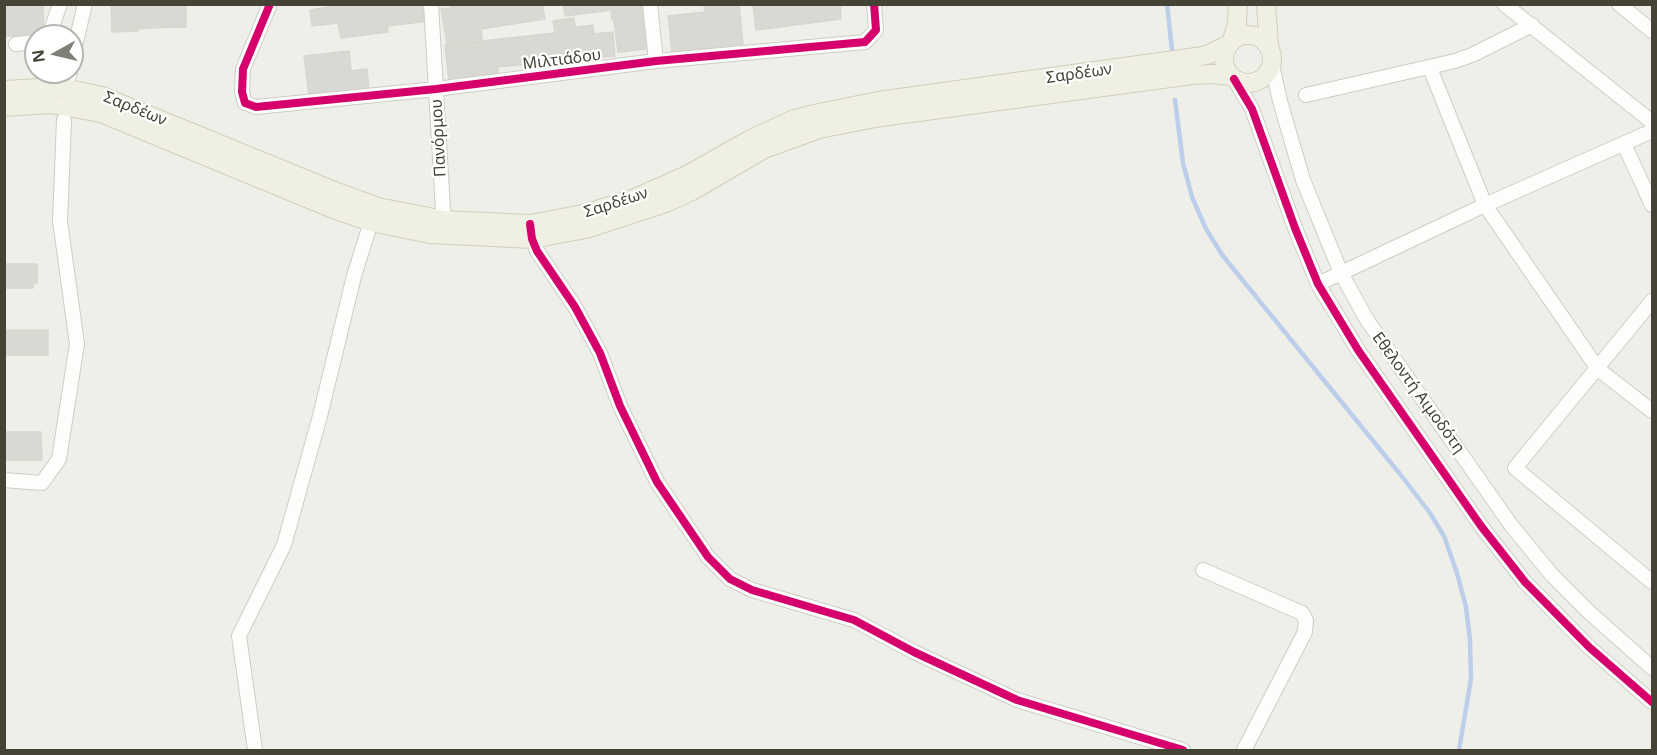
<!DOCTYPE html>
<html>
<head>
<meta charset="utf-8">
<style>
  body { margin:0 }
  #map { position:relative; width:1657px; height:755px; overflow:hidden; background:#efefea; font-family:"Noto Sans",sans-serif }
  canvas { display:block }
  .frame { position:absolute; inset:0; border:6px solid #454336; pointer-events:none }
  .north { position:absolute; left:24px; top:24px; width:60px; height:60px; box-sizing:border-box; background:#fff; border:2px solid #b5b4af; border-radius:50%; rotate:262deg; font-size:16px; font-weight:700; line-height:24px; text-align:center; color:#454336 }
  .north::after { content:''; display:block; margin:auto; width:21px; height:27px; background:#807f75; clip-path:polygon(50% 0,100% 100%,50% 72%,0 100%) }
</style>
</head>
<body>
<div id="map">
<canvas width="1657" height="755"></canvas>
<div class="frame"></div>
<div class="north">N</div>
</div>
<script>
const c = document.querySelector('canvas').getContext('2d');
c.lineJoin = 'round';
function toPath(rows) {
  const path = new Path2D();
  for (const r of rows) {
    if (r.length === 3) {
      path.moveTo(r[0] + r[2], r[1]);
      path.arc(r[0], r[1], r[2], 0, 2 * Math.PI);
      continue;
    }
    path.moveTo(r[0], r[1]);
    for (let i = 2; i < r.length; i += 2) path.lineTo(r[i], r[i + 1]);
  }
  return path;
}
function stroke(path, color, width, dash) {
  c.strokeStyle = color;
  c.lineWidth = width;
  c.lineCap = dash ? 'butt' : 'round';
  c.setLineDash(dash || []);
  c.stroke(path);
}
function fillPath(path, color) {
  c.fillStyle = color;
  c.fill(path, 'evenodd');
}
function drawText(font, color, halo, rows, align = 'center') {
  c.font = font + ' "Noto Sans",sans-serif';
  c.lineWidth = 4.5;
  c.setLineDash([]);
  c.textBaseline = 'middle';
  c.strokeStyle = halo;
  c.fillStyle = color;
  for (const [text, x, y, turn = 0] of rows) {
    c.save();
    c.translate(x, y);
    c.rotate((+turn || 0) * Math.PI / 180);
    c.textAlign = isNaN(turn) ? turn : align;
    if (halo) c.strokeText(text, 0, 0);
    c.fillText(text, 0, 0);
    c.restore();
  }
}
stroke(toPath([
  [1167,4,1172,50],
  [1175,100,1183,163,1192,197,1206,229,1223,256,1400,474,1430,513,1444,536,1457,573,1466,607,1470,640,1471,679,1459,750]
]), '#bdceeb', 4.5);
const building = toPath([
  [4,4,43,4,44,36,4,36,4,4],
  [111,4,186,4,186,27,147,28,138,29,138,31,112,32,111,4],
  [426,4,428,21,387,26,388,32,341,38,338,23,312,26,310,10,347,4,426,4],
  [450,4,542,4,545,19,481,29,482,39,447,44,441,9,451,8,450,4],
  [563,4,641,4,646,49,618,52,614,20,612,20,611,10,565,16,563,4],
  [717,4,739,4,743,44,672,52,668,16,705,12,704,6,717,4],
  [753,4,840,4,841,19,756,30,753,4],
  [574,18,575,27,593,25,594,34,613,32,615,56,498,67,498,77,449,82,445,45,555,33,553,21,574,18],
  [349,51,351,71,367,69,369,89,309,96,304,56,349,51],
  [4,264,37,264,37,283,33,283,33,288,4,288,4,264],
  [4,330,48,330,48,355,4,355,4,330],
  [4,432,41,432,42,460,4,460,4,432]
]);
fillPath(building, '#d9d8d2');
stroke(building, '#d7d7d0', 1.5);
const minor = toPath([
  [270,4,243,69,242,92,245,103,256,107,436,89,656,61,865,42,876,30,874,4],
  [431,4,444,227],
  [650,4,656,61],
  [1504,4,1652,122],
  [1619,4,1652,31],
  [49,36,60,4],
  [16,44,36,42],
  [72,59,85,4],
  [1272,65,1280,101,1303,180,1341,273,1367,320,1511,525,1533,552,1552,575,1590,613,1652,668],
  [1430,68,1485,205,1598,369,1652,411],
  [69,76,70,72],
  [1234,79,1252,109,1295,228,1318,284,1358,350,1481,526,1525,582,1589,647,1652,702],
  [1306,95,1455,61,1472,55,1532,25],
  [1624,144,1652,205],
  [531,232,537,251,575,307,600,353,620,406,657,482,708,557,730,579,752,590,854,620,914,652,1017,700,1183,750],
  [1318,284,1485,205,1652,131],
  [1652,301,1515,468,1652,582],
  [4,480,42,483,59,459,77,344,60,221,64,120],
  [1203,570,1302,613,1306,620,1305,632,1244,750],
  [255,750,239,636,284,545,320,416,354,276,371,222]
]);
const major = toPath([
  [1266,4,1269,46],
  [1248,59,24],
  [1232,40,1237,24,1238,4],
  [4,90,59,87,102,96,337,192,378,207,444,220,530,224,583,214,635,198,685,176,751,139,792,120,814,114,878,101,1196,57,1207,55,1227,45],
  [4,107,51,104,101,113,333,209,371,222,430,234,532,239,586,229,666,203,692,191,764,149,819,129,881,117,1192,75,1212,74,1230,76]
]);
stroke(minor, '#cdcdc7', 16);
stroke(major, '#d1cfb8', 20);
stroke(minor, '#fdfdfc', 14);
stroke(major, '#f0efe4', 18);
stroke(toPath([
  [270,4,243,69,242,92,245,103,256,107,436,89,656,61,865,42,876,30,874,4],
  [1234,79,1252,109,1295,228,1318,284,1358,350,1481,526,1525,582,1589,647,1652,702],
  [530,224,532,239,537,251,575,307,600,353,620,406,657,482,708,557,730,579,752,590,854,620,914,652,1017,700,1183,750]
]), '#d6006c', 8);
drawText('16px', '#454336', '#fff', [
  ["Μιλτιάδου",562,60,-7],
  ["Σαρδέων",1079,74,-8],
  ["Σαρδέων",135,109,22],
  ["Πανόρμου",439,138,-93],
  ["Σαρδέων",616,203,-18],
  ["Εθελοντή Αιμοδότη",1418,393,54]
]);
</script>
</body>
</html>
